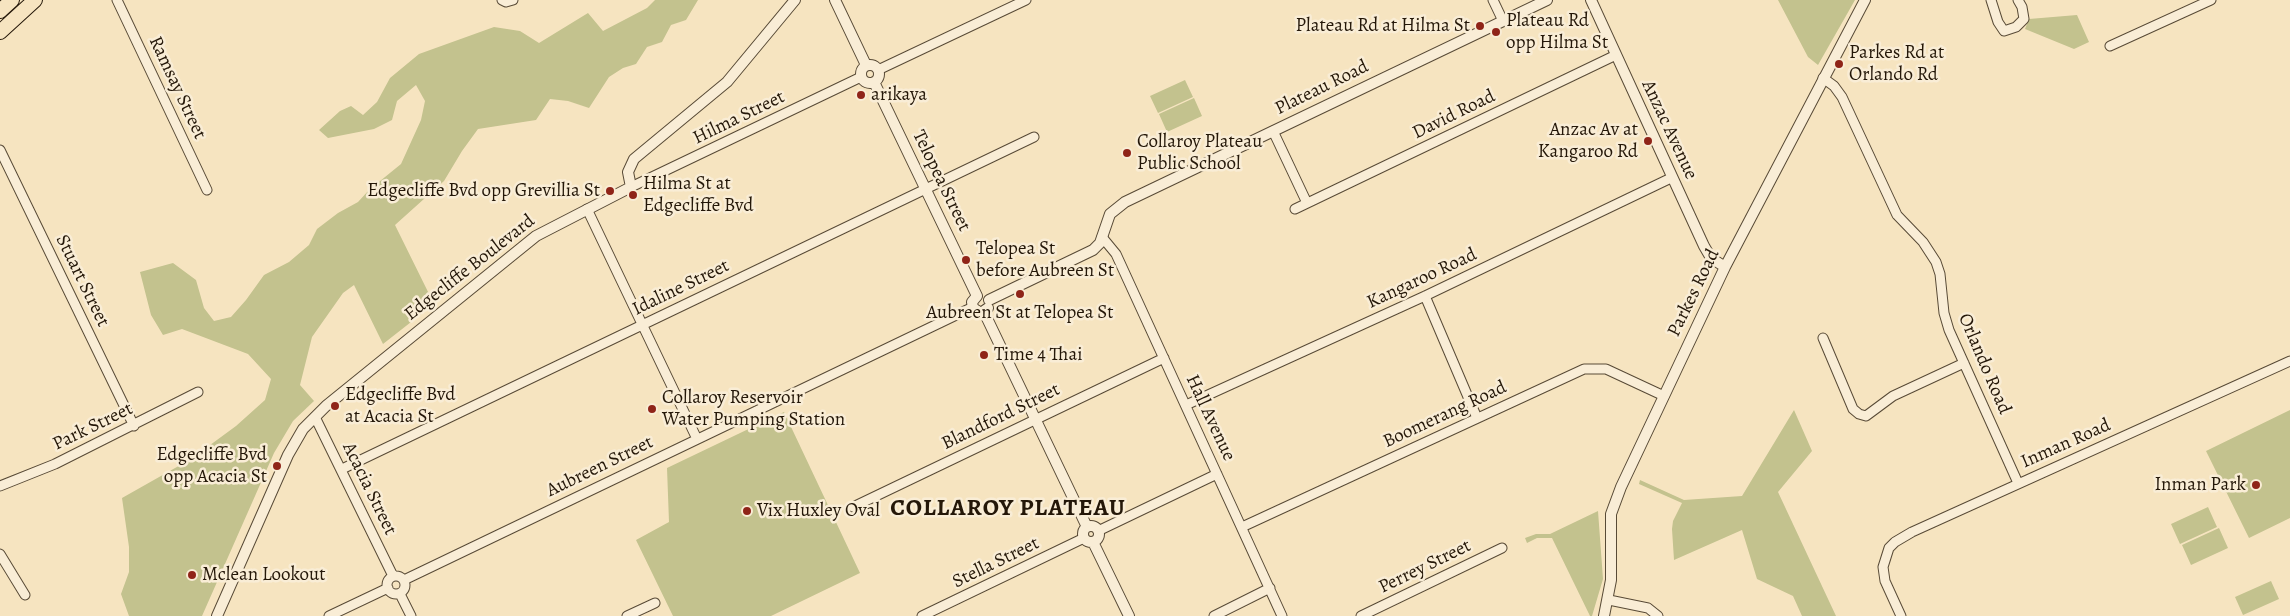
<!DOCTYPE html>
<html>
<head>
<meta charset="utf-8">
<style>
  body { margin:0 }
  canvas { display:block; background:#f6e4c0 }
</style>
</head>
<body>
<canvas width="2290" height="616"></canvas>
<script>
const c = document.querySelector('canvas').getContext('2d');
c.lineJoin = 'round';
function fillPath(path, color) {
  c.fillStyle = color;
  c.fill(path, 'evenodd');
}
function toPath(rows) {
  const path = new Path2D();
  for (const r of rows) {
    if (r.length === 3) {
      path.moveTo(r[0] + r[2], r[1]);
      path.arc(r[0], r[1], r[2], 0, 2 * Math.PI);
      continue;
    }
    path.moveTo(r[0], r[1]);
    for (let i = 2; i < r.length; i += 2) path.lineTo(r[i], r[i + 1]);
  }
  return path;
}
function stroke(path, color, width, dash) {
  c.strokeStyle = color;
  c.lineWidth = width;
  c.lineCap = dash ? 'butt' : 'round';
  c.setLineDash(dash || []);
  c.stroke(path);
}
function drawText(font, color, halo, rows, align = 'center') {
  c.font = font + ' Alegreya,serif';
  c.lineWidth = 5;
  c.setLineDash([]);
  c.textBaseline = 'middle';
  c.strokeStyle = halo;
  c.fillStyle = color;
  for (const [text, x, y, turn = 0] of rows) {
    c.save();
    c.translate(x, y);
    c.rotate((+turn || 0) * Math.PI / 180);
    c.textAlign = isNaN(turn) ? turn : align;
    if (halo) c.strokeText(text, 0, 0);
    c.fillText(text, 0, 0);
    c.restore();
  }
}
fillPath(toPath([
  [655,0,698,0,686,20,671,25,662,42,647,47,636,64,623,68,609,77,589,108,568,101,550,99,536,120,478,129,462,151,444,181,395,225,434,304,383,344,354,285,343,293,312,337,300,385,314,401,293,421,274,453,202,616,129,616,121,594,129,572,129,547,122,498,191,459,236,426,265,400,271,379,248,354,182,329,163,335,151,315,140,272,173,263,196,280,204,308,214,321,231,317,246,300,264,275,289,262,309,245,317,229,338,213,358,202,369,190,401,164,421,120,425,101,416,85,397,101,392,120,374,129,328,138,319,130,340,111,351,106,363,115,377,102,390,78,419,54,494,27,520,31,539,43,588,13,603,31,647,8],
  [1778,0,1855,0,1818,65,1808,57],
  [2077,15,2089,42,2074,49,2025,29,2029,19],
  [1185,80,1193,97,1158,113,1150,96],
  [1194,98,1202,116,1167,132,1159,114],
  [1794,410,1812,451,1778,492,1836,616,1802,616,1793,596,1757,579,1742,530,1674,560,1672,529,1673,521,1682,503,1639,484,1640,480,1684,500,1742,496],
  [2290,410,2290,518,2249,538,2206,451],
  [784,412,860,573,771,616,673,616,636,540,669,522,667,468],
  [2208,507,2217,527,2180,544,2171,524],
  [1598,511,1603,579,1592,616,1590,616,1552,538,1537,538,1527,543,1525,538,1536,534,1550,534],
  [2219,528,2228,548,2191,565,2182,545],
  [2271,581,2279,599,2243,615,2235,597]
]), '#c3c28e');
const minor = toPath([
  [117,0,207,190],
  [502,0,506,2,513,0],
  [1493,0,1503,21],
  [1991,0,1998,22,2004,31,2016,27,2024,19,2022,7,2018,0],
  [2110,46,2211,0],
  [878,70,1026,0],
  [1823,78,1834,86,1842,97,1897,215,1923,242,1936,262,1940,274,1944,313,1949,330,2018,483],
  [1273,131,1307,203],
  [0,150,134,426],
  [631,187,861,77],
  [587,209,697,439],
  [1295,209,1616,55],
  [1102,237,1116,254,1282,616],
  [1425,296,1477,418],
  [1823,338,1853,409,1859,414,1866,416,1893,396,1964,363],
  [1186,405,1425,296,1671,178],
  [315,417,393,576],
  [342,469,1034,137],
  [0,486,55,464,198,392],
  [853,507,1164,358],
  [1242,527,1584,369,1606,369,1664,396],
  [1098,531,1217,474],
  [0,554,25,595],
  [396,585,9],
  [404,580,973,307],
  [400,594,411,616],
  [1609,600,1648,608,1658,616],
  [329,616,388,588],
  [627,616,655,603],
  [922,616,1084,538],
  [1214,616,1270,588],
  [1361,616,1502,548],
  [1901,616,1885,581,1883,567,1889,548,1895,542,1912,532,2290,361]
]);
const tertiary = toPath([
  [835,0,866,65],
  [1591,0,1704,246,1711,258,1725,267],
  [870,74,9],
  [874,82,977,296],
  [977,296,972,302,973,308,981,313,988,308],
  [989,300,1093,250,1100,243,1110,214,1125,202,1547,0],
  [984,312,1087,527],
  [1091,534,8],
  [1093,542,1129,616],
  [217,616,288,455,303,429,326,406,536,236,631,187,628,172,634,159,727,82,795,0],
  [1604,616,1611,580,1611,514,1621,487,1725,267,1865,0]
]);
const trunk = toPath([
  [0,11,12,0],
  [0,32,35,0]
]);
stroke(minor, '#584a36', 11);
stroke(tertiary, '#584a36', 12);
stroke(trunk, '#241708', 16);
stroke(minor, '#f9edd6', 9);
stroke(tertiary, '#f9edd6', 10);
stroke(trunk, '#f6e4c0', 14);
for (const [x, y, r, color] of [
  [1480,26,5,"#8f2418"],
  [1496,32,5,"#8f2418"],
  [1839,64,5,"#8f2418"],
  [861,95,5,"#8f2418"],
  [1648,141,5,"#8f2418"],
  [1127,153,5,"#8f2418"],
  [610,191,5,"#8f2418"],
  [633,195,5,"#8f2418"],
  [966,260,5,"#8f2418"],
  [1020,294,5,"#8f2418"],
  [984,355,5,"#8f2418"],
  [335,406,5,"#8f2418"],
  [652,409,5,"#8f2418"],
  [277,466,5,"#8f2418"],
  [2256,485,5,"#8f2418"],
  [747,511,5,"#8f2418"],
  [192,575,5,"#8f2418"]
]) {
  const dot = new Path2D();
  dot.arc(x, y, r, 0, 2 * Math.PI);
  c.fillStyle = color;
  c.fill(dot);
  stroke(dot, '#f9edd6', 2);
}
drawText('19px', '#241708', '#f9edd6', [
  ["Plateau Rd",1506,21],
  ["opp Hilma St",1506,43],
  ["Plateau Rd at Hilma St",1470,26,"right"],
  ["Parkes Rd at",1849,53],
  ["Orlando Rd",1849,75],
  ["arikaya",871,95],
  ["Anzac Av at",1638,130,"right"],
  ["Kangaroo Rd",1638,152,"right"],
  ["Collaroy Plateau",1137,142],
  ["Public School",1137,164],
  ["Hilma St at",643,184],
  ["Edgecliffe Bvd",643,206],
  ["Edgecliffe Bvd opp Grevillia St",600,191,"right"],
  ["Telopea St",976,249],
  ["before Aubreen St",976,271],
  ["Aubreen St at Telopea St",1020,313,"center"],
  ["Time 4 Thai",994,355],
  ["Edgecliffe Bvd",345,395],
  ["at Acacia St",345,417],
  ["Collaroy Reservoir",662,398],
  ["Water Pumping Station",662,420],
  ["Edgecliffe Bvd",267,455,"right"],
  ["opp Acacia St",267,477,"right"],
  ["Inman Park",2246,485,"right"],
  ["Vix Huxley Oval",757,511],
  ["Mclean Lookout",202,575]
], 'left');
drawText('19px', '#241708', '#f9edd6', [
  ["Ramsay Street",177,88,65],
  ["Plateau Road",1322,88,-26],
  ["David Road",1454,115,-26],
  ["Hilma Street",739,118,-26],
  ["Anzac Avenue",1669,130,65],
  ["Telopea Street",941,181,64],
  ["Edgecliffe Boulevard",470,268,-38],
  ["Kangaroo Road",1422,279,-25],
  ["Stuart Street",82,281,64],
  ["Idaline Street",681,288,-26],
  ["Parkes Road",1694,293,-64],
  ["Orlando Road",1984,364,67],
  ["Boomerang Road",1445,415,-25],
  ["Blandford Street",1001,417,-26],
  ["Hall Avenue",1210,418,65],
  ["Park Street",93,427,-26],
  ["Inman Road",2066,444,-24],
  ["Aubreen Street",600,467,-26],
  ["Acacia Street",369,489,64],
  ["Stella Street",996,563,-26],
  ["Perrey Street",1425,567,-26]
]);
c.letterSpacing = '1px';
drawText('bold 24px', '#241708', '#f9edd6', [
  ["COLLAROY PLATEAU",1008,509]
]);
c.letterSpacing = '0px';
</script>
</body>
</html>
